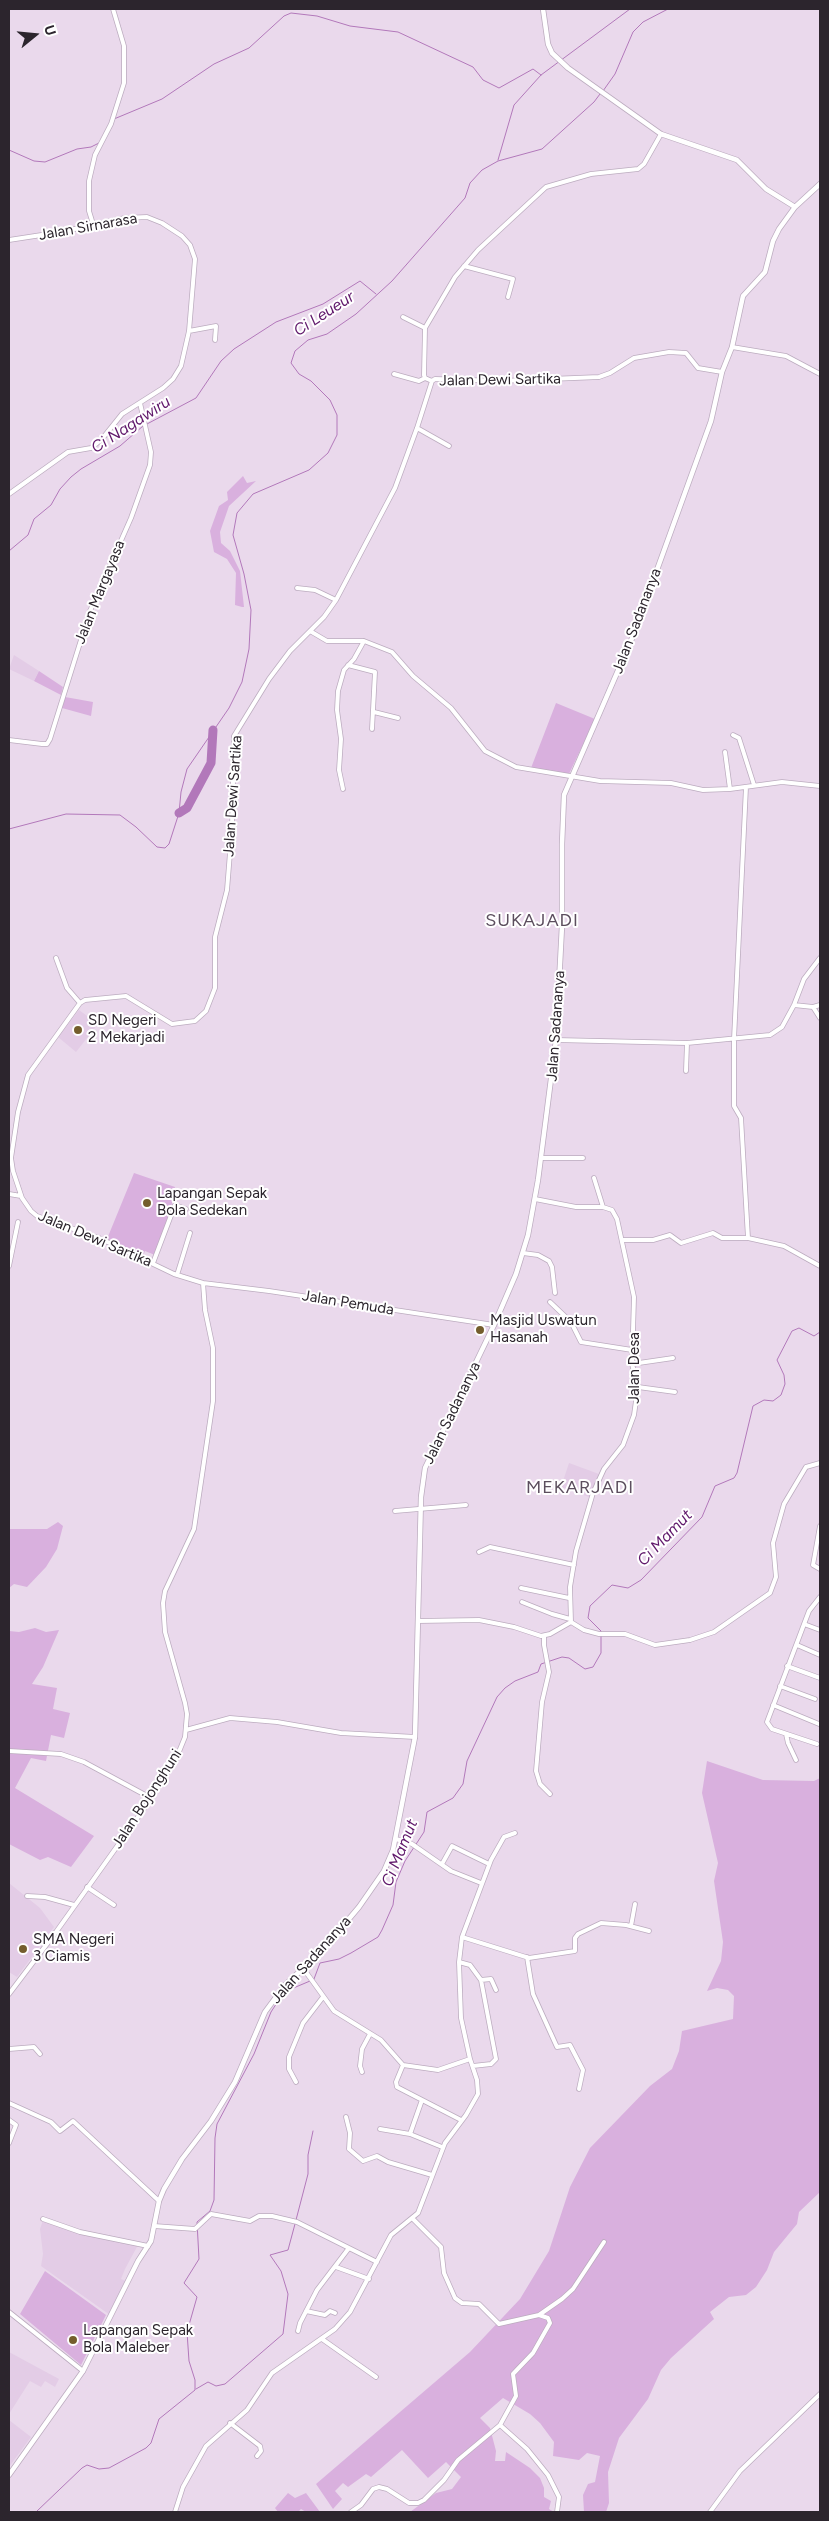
<!DOCTYPE html>
<html>
<head>
<meta charset="utf-8">
<style>
  body { margin:0 }
  #map { position:relative; width:829px; height:2521px; overflow:hidden; background:#ead9ec; font-family:Figtree,sans-serif }
  canvas { display:block }
  .frame { position:absolute; inset:0; border:10px solid #2c252d; pointer-events:none }
  .north { position:absolute; left:10px; top:10px; width:50px; height:50px; -webkit-text-stroke:4px #fff; paint-order:stroke; rotate:73deg; font-size:14px; font-weight:700; line-height:20px; text-align:center; color:#2c252d }
  .north::after { content:''; display:block; margin:auto; width:18px; height:22px; background:#2c252d; clip-path:polygon(50% 0,100% 100%,50% 72%,0 100%) }
</style>
</head>
<body>
<div id="map">
<canvas width="829" height="2521"></canvas>
<div class="frame"></div>
<div class="north">U</div>
</div>
<script>
const c = document.querySelector('canvas').getContext('2d');
c.lineJoin = 'round';
function fillPath(path, color) {
  c.fillStyle = color;
  c.fill(path, 'evenodd');
}
function toPath(rows) {
  const path = new Path2D();
  for (const r of rows) {
    path.moveTo(r[0], r[1]);
    for (let i = 2; i < r.length; i += 2) path.lineTo(r[i], r[i + 1]);
  }
  return path;
}
function stroke(path, color, width, dash) {
  c.strokeStyle = color;
  c.lineWidth = width;
  c.lineCap = dash ? 'butt' : 'round';
  c.setLineDash(dash || []);
  c.stroke(path);
}
function drawText(font, color, halo, rows, align = 'center') {
  c.font = font + ' Figtree,sans-serif';
  c.lineWidth = 4;
  c.setLineDash([]);
  c.textBaseline = 'middle';
  c.strokeStyle = halo;
  c.fillStyle = color;
  for (const [text, x, y, turn = 0] of rows) {
    c.save();
    c.translate(x, y);
    c.rotate((+turn || 0) * Math.PI / 180);
    c.textAlign = isNaN(turn) ? turn : align;
    if (halo) c.strokeText(text, 0, 0);
    c.fillText(text, 0, 0);
    c.restore();
  }
}
fillPath(toPath([
  [14,655,39,671,34,681,9,669],
  [79,1010,98,1024,76,1052,58,1037],
  [569,1463,599,1474,589,1497,561,1487],
  [9,1883,40,1908,54,1927,17,1977,9,1972],
  [43,2220,82,2233,138,2245,125,2269,121,2279,126,2281,110,2315,41,2266,43,2254,40,2229],
  [9,2352,59,2379,55,2387,45,2381,41,2387,30,2381,9,2414],
  [9,2420,31,2437,9,2467]
]), '#e3cce6');
fillPath(toPath([
  [243,476,247,483,256,481,229,506,220,532,221,543,230,551,240,571,244,607,242,607,235,605,236,573,227,559,214,552,210,531,219,506,228,500,227,492],
  [39,671,63,687,61,695,34,681],
  [65,697,93,702,91,716,62,708],
  [556,703,595,719,568,776,531,768],
  [134,1173,175,1187,169,1219,155,1255,145,1251,143,1256,107,1239],
  [58,1522,63,1526,57,1549,46,1567,27,1587,14,1584,9,1588,9,1529,47,1529],
  [35,1628,46,1632,59,1630,43,1667,32,1684,57,1688,53,1709,70,1713,64,1738,51,1735,46,1761,31,1758,15,1788,94,1836,71,1867,48,1857,40,1860,9,1844,9,1631,19,1632],
  [707,1761,763,1780,814,1781,820,1778,820,2192,799,2212,797,2224,774,2252,767,2270,756,2287,746,2295,729,2297,710,2312,714,2319,671,2358,661,2370,648,2399,619,2438,608,2472,609,2503,606,2512,584,2512,583,2495,588,2484,595,2482,600,2456,587,2453,579,2460,553,2456,554,2442,540,2423,530,2414,503,2398,480,2418,490,2428,496,2451,495,2461,505,2461,506,2452,530,2468,540,2478,544,2488,544,2497,551,2501,549,2509,554,2512,410,2512,436,2493,452,2489,461,2477,446,2462,428,2478,402,2450,371,2477,366,2474,348,2487,343,2483,335,2491,342,2499,333,2509,316,2484,470,2352,520,2299,549,2251,570,2187,590,2148,650,2086,672,2069,679,2051,682,2031,733,2019,734,1996,728,1990,717,1988,707,1991,721,1961,723,1942,714,1881,718,1863,702,1793],
  [45,2271,106,2315,81,2365,20,2314],
  [288,2493,295,2498,306,2493,320,2512,306,2512,301,2509,298,2512,278,2512,275,2508]
]), '#d9b0de');
stroke(toPath([
  [603,91,615,74,633,32,643,22,668,9],
  [114,119,162,99,214,64,249,48,284,16,291,13,317,16,350,26,398,32,473,67,483,80,499,88,533,69,541,75],
  [9,150,34,161,45,162,77,149,91,147,99,143],
  [498,160,514,105,541,75,630,9],
  [147,424,196,398,221,361,234,349,276,322,323,304,360,281,376,294],
  [9,551,28,535,34,519,51,505,60,489,71,477,81,469,120,446,143,426],
  [9,829,66,814,120,815,136,827,157,847,165,848,169,844,179,813,181,792,187,769,229,708,242,682,249,649,251,610,244,574,233,535,237,513,253,494,309,470,328,453,337,435,337,415,330,400,311,381,299,374,291,363,295,351,308,340,327,334,356,314,392,281,465,198,470,183,482,170,498,161,542,149,594,102,600,94],
  [314,1979,320,1963,339,1959,351,1953,378,1937,382,1930,393,1905,396,1882,405,1861,424,1832,427,1812,453,1798,463,1784,467,1761,497,1697,505,1688,515,1681,538,1672,541,1664,562,1657,569,1658,585,1669,593,1667,601,1653,601,1631,588,1618,590,1606,612,1585,628,1588,641,1580,702,1517,715,1486,734,1478,737,1473,753,1406,764,1400,773,1401,781,1395,785,1384,784,1375,777,1360,792,1331,799,1328,814,1336,820,1332],
  [296,2220,308,2174,308,2155,313,2131],
  [196,2389,208,2382,216,2386,225,2384,283,2334,288,2294,281,2271,270,2255,288,2250,295,2224],
  [36,2512,82,2468,87,2465,99,2469,109,2468,146,2448,151,2443,159,2419,195,2390,195,2380,189,2361,187,2332,197,2297,184,2283,199,2259,197,2222,210,2211,214,2200,215,2138,217,2124,254,2054,271,2012,284,1992,310,1981]
]), '#b278ba', 1);
stroke(toPath([
  [179,813,187,808,211,763,213,730]
]), '#b278ba', 9);
const minor = toPath([
  [93,224,89,211,89,181,95,155,111,124,124,83,124,46,113,9],
  [9,240,61,232,125,218,147,217,162,223,182,236,190,245,195,259,189,331,181,366,173,379,163,388,122,414,102,439,91,448,68,452,9,494],
  [464,266,513,279,508,297],
  [403,317,425,328],
  [189,331,216,326,215,340],
  [732,347,786,356,820,374],
  [394,374,419,381,425,378],
  [432,381,425,378,424,375,425,328,455,277,478,250,546,187,591,174,638,169,644,164,661,134],
  [417,428,449,446],
  [297,588,315,590,336,600],
  [310,631,327,641,364,641,392,652,413,676,451,708,485,751,516,767,600,781,671,783,703,790,730,789,782,782,820,786],
  [348,665,375,672,372,729],
  [374,712,398,718],
  [733,735,739,738,754,785],
  [9,740,42,744,47,744,50,739,90,611,131,518,150,465,151,452,140,403],
  [725,752,730,789],
  [746,787,734,1039,734,1106,741,1118,748,1238],
  [343,789,339,770,341,739,337,710,338,691,344,670,354,659,364,641],
  [56,958,67,988,80,1003],
  [794,1005,813,1007,820,1005],
  [813,1007,820,1018],
  [556,1040,687,1043,770,1035,782,1027,794,1005,804,979,820,958],
  [686,1071,687,1043],
  [542,1158,583,1158],
  [594,1178,603,1207],
  [9,1194,21,1196],
  [535,1199,576,1207,603,1207,612,1210,617,1219,634,1297,632,1364,638,1387,634,1415,623,1445,604,1469,593,1493,576,1551,570,1587,571,1622],
  [622,1240,653,1240,670,1235,681,1243,713,1233,722,1238,748,1238,784,1246,820,1266],
  [523,1253,538,1255,549,1261,552,1267,555,1293],
  [153,1263,175,1205,186,1209],
  [9,1266,18,1222],
  [177,1275,190,1233],
  [203,1283,174,1274,99,1238,37,1216,31,1211,22,1198,13,1171,11,1158,18,1112,28,1075,80,1003,85,1000,126,996,172,1024,195,1021,206,1011,215,988,215,937,227,890,232,828,234,736,269,679,290,651,324,617,336,600,395,488,417,428,432,381,435,379,501,381,599,377,610,373,634,358,669,352,686,353,698,368,722,372],
  [203,1283,269,1291,494,1325],
  [550,1302,571,1322,581,1342,632,1350],
  [632,1364,673,1358],
  [638,1387,675,1392],
  [395,1511,466,1505],
  [820,1526,813,1565,820,1569],
  [479,1552,490,1547,574,1565],
  [521,1588,569,1598],
  [522,1602,552,1614,570,1619],
  [418,1621,479,1620,514,1627,541,1636,550,1634,571,1622,584,1630,599,1634,625,1634,655,1645,690,1640,714,1632,770,1593,776,1577,773,1543,784,1504,806,1467,820,1463],
  [804,1624,820,1630],
  [544,1636,544,1645,549,1672,542,1702,536,1771,540,1784,550,1794],
  [797,1645,820,1655],
  [787,1666,820,1678],
  [780,1686,815,1699],
  [773,1705,819,1724],
  [186,1730,230,1718,277,1722,341,1733,415,1737],
  [786,1734,788,1743,796,1760],
  [817,1744,772,1729,767,1722,809,1611,820,1597],
  [9,1751,61,1754,84,1762,149,1797],
  [396,1839,412,1844,451,1871,481,1883],
  [442,1864,452,1846,489,1864],
  [87,1887,114,1905],
  [27,1896,45,1897,74,1905],
  [631,1926,635,1904],
  [462,1937,491,1860,504,1837,515,1833],
  [527,1957,533,1994,557,2047,570,2045,583,2070,579,2089],
  [459,1962,470,1965,481,1980,491,1979,496,1990],
  [9,1994,56,1932,143,1810,176,1759,185,1737,187,1714,185,1703,165,1632,163,1603,165,1591,194,1529,213,1401,213,1348,205,1310,203,1283],
  [9,2049,34,2047,40,2054],
  [470,2059,461,2018,459,1962,462,1937,529,1958,575,1951,575,1938,578,1934,601,1923,626,1925,649,1931],
  [403,2065,396,2082,397,2087,461,2120],
  [473,2066,491,2064,496,2059,481,1980],
  [362,2072,360,2066,362,2049,370,2034],
  [296,2082,289,2069,289,2057,303,2023,323,1997],
  [422,2100,410,2134,442,2147],
  [9,2103,51,2122,60,2131,73,2121,159,2201],
  [346,2117,350,2133,349,2149,363,2161,377,2156,388,2162,432,2175],
  [9,2120,16,2125,9,2143],
  [380,2129,410,2134],
  [412,2218,441,2247,444,2273,455,2298,462,2303,479,2304,499,2324,539,2315,562,2299,573,2289,604,2242],
  [43,2219,80,2232,148,2246],
  [154,2226,195,2229,211,2214,250,2221,259,2216,272,2216,297,2222,377,2262],
  [336,2267,369,2279],
  [306,2311,325,2315,330,2311,335,2313],
  [9,2312,83,2371],
  [298,2331,300,2323,317,2290,349,2248],
  [322,2339,376,2377],
  [230,2423,260,2446,261,2451,257,2456],
  [500,2425,516,2396,513,2374,533,2353,550,2323,548,2318,539,2315],
  [175,2512,183,2487,206,2446,247,2410,272,2373,335,2329,350,2312,391,2235,418,2213,445,2143,466,2115,478,2094,477,2080,470,2059,438,2070,403,2065,381,2040,334,2011,303,1968],
  [351,2512,361,2505,373,2489,379,2487,387,2489,409,2503,418,2503,424,2500,444,2480,458,2460,500,2425,527,2449,548,2475,559,2497,557,2512],
  [710,2512,740,2471,820,2394]
]);
const tertiary = toPath([
  [543,9,548,44,552,53,568,68,661,134,737,160,766,189,795,207],
  [9,2475,83,2371,138,2261,151,2241,159,2201,164,2189,182,2159,211,2121,235,2082,265,2012,285,1985,321,1952,359,1907,384,1871,393,1850,415,1737,421,1497,425,1468,494,1325,516,1274,528,1235,538,1180,556,1040,562,926,562,844,564,795,633,636,711,421,722,372,732,347,743,296,765,272,773,241,779,229,795,207,820,184]
]);
stroke(minor, '#bcacbf', 5.5);
stroke(tertiary, '#bcacbf', 6);
stroke(minor, '#fff', 4);
stroke(tertiary, '#fff', 4.5);
for (const [x, y, r, color] of [
  [78,1030,5,"#745d2d"],
  [147,1203,5,"#745d2d"],
  [480,1330,5,"#745d2d"],
  [23,1949,5,"#745d2d"],
  [73,2340,5,"#745d2d"]
]) {
  const dot = new Path2D();
  dot.arc(x, y, r, 0, 2 * Math.PI);
  c.fillStyle = color;
  c.fill(dot);
  stroke(dot, '#fff', 2);
}
drawText('15px', '#2c252d', '#fff', [
  ["Jalan Sirnarasa",88,227,-10],
  ["Jalan Dewi Sartika",500,380,-1],
  ["Jalan Margayasa",100,592,-68],
  ["Jalan Sadananya",637,621,-69],
  ["Jalan Dewi Sartika",233,796,-86],
  ["Jalan Sadananya",556,1026,-86],
  ["Jalan Dewi Sartika",95,1239,23],
  ["Jalan Pemuda",348,1303,9],
  ["Jalan Desa",635,1368,-90],
  ["Jalan Sadananya",452,1413,-64],
  ["Jalan Bojonghuni",147,1799,-57],
  ["Jalan Sadananya",311,1960,-48]
]);
drawText('15px', '#2c252d', '#fff', [
  ["SD Negeri",88,1021],
  ["2 Mekarjadi",88,1038],
  ["Lapangan Sepak",157,1194],
  ["Bola Sedekan",157,1211],
  ["Masjid Uswatun",490,1321],
  ["Hasanah",490,1338],
  ["SMA Negeri",33,1940],
  ["3 Ciamis",33,1957],
  ["Lapangan Sepak",83,2331],
  ["Bola Maleber",83,2348]
], 'left');
drawText('italic 16px', '#60186b', '#fff', [
  ["Ci Leueur",324,314,-33],
  ["Ci Nagawiru",131,425,-33],
  ["Ci Mamut",665,1538,-46],
  ["Ci Mamut",400,1853,-68]
]);
c.letterSpacing = '1px';
drawText('18px', '#5c4e5e', '#fff', [
  ["SUKAJADI",532,921],
  ["MEKARJADI",580,1488]
]);
c.letterSpacing = '0px';
</script>
</body>
</html>
